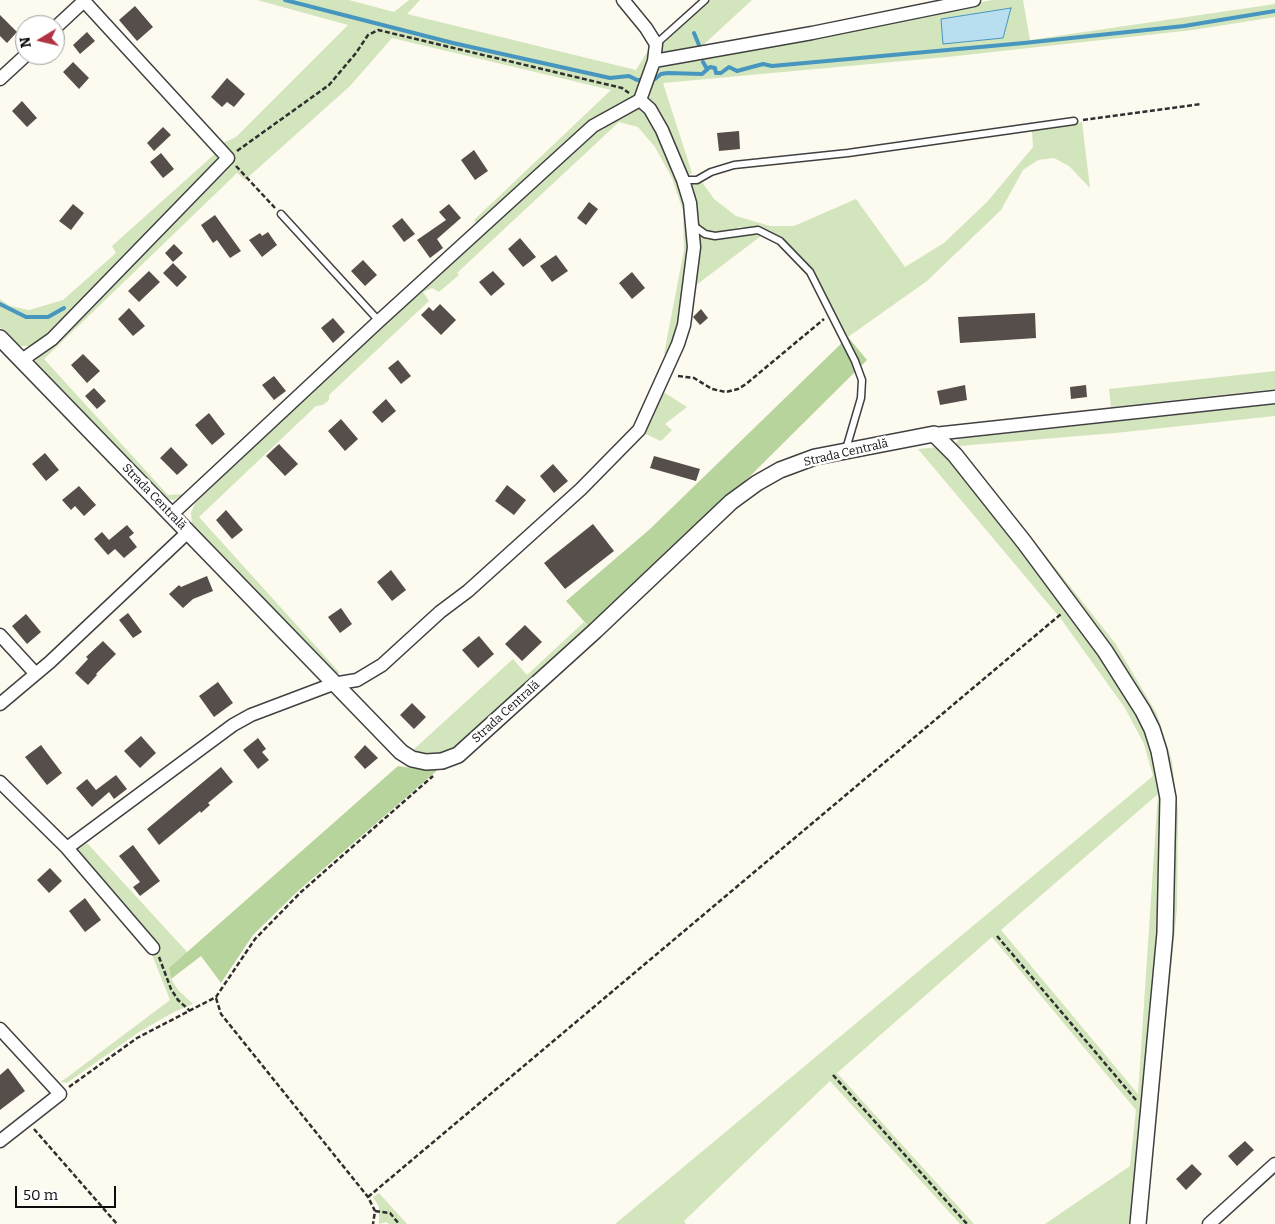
<!DOCTYPE html>
<html>
<head>
<meta charset="utf-8">
<style>
  body { margin:0 }
  #map { position:relative; width:1275px; height:1224px; overflow:hidden; background:#fdfaef; font-family:Bitter,serif }
  canvas { display:block }
  .north { position:absolute; left:15px; top:15px; width:50px; height:50px; box-sizing:border-box; background:#fff; border:1px solid #9e9e9e; border-radius:50%; rotate:261deg; font-size:14px; font-weight:700; line-height:20px; text-align:center; color:#0d0d0d }
  .north::after { content:''; display:block; margin:auto; width:18px; height:22px; background:#af3340; clip-path:polygon(50% 0,100% 100%,50% 72%,0 100%) }
  .scale { position:absolute; left:15px; top:1186px; width:101px; height:22px; box-sizing:border-box; border:2px solid #0d0d0d; border-top:0; padding-left:6px; font-size:15px; line-height:18px; white-space:nowrap; color:#0d0d0d; -webkit-text-stroke:4px #fff; paint-order:stroke }
</style>
</head>
<body>
<div id="map">
<canvas width="1275" height="1224"></canvas>
<div class="north">N</div>
<div class="scale">50 m</div>
</div>
<script>
const c = document.querySelector('canvas').getContext('2d');
c.lineJoin = 'round';
function fillPath(path, color) {
  c.fillStyle = color;
  c.fill(path, 'evenodd');
}
function toPath(rows) {
  const path = new Path2D();
  for (const r of rows) {
    path.moveTo(r[0], r[1]);
    for (let i = 2; i < r.length; i += 2) path.lineTo(r[i], r[i + 1]);
  }
  return path;
}
function stroke(path, color, width, dash) {
  c.strokeStyle = color;
  c.lineWidth = width;
  c.lineCap = dash ? 'butt' : 'round';
  c.setLineDash(dash || []);
  c.stroke(path);
}
function drawText(font, color, halo, rows, align = 'center') {
  c.font = font + ' Bitter,serif';
  c.lineWidth = 5;
  c.setLineDash([]);
  c.textBaseline = 'middle';
  c.strokeStyle = halo;
  c.fillStyle = color;
  for (const [text, x, y, turn = 0] of rows) {
    c.save();
    c.translate(x, y);
    c.rotate((+turn || 0) * Math.PI / 180);
    c.textAlign = isNaN(turn) ? turn : align;
    if (halo) c.strokeText(text, 0, 0);
    c.fillText(text, 0, 0);
    c.restore();
  }
}
fillPath(toPath([
  [257,0,349,0,394,12,409,0,420,0,407,14,636,70,649,49,649,61,634,100,477,224,474,220,611,90,392,38,350,86,245,180,237,173,44,359,168,495,185,494,174,500,167,499,34,362,231,166,235,159,223,143,236,137,348,25],
  [709,0,752,0,701,47,658,56,661,46],
  [992,0,1023,0,1030,40,1275,4,1275,17,1193,30,947,57,663,83,692,173,686,176,649,100,651,84,659,66],
  [637,107,646,111,680,180,691,246,681,324,672,351,664,354,684,250,683,211,672,178,655,147,638,127,619,122,457,273,459,275,439,292,432,288,423,292,429,301,329,395,329,400,323,405,316,406,199,517,340,673,334,674,192,524,191,513,195,503,406,303,593,132],
  [1082,122,1090,188,1069,166,1054,158,1038,160,1023,170,1001,210,927,281,848,337,812,269,782,238,759,228,740,227,722,232,710,232,699,225,687,183,702,182,714,199,736,216,770,226,794,226,856,199,905,267,944,243,987,202,1033,147,1032,131],
  [217,152,217,161,51,334,35,346,18,346,0,327,0,299,10,306,29,310,63,300,116,253,112,246],
  [698,233,705,238,715,240,738,234,756,233,761,236,691,289],
  [1275,371,1275,389,1111,407,1109,389],
  [662,391,687,407,665,424,672,430,661,441,643,433],
  [1275,404,1275,416,1115,433,959,446,1115,643,1157,714,1172,761,1178,811,1177,908,1154,1144,1149,1149,1166,982,1163,748,954,446,959,439],
  [939,447,1102,653,1145,724,1163,789,1164,856,1135,1224,1045,1224,1130,1166,1136,1110,992,937,837,1073,974,1224,960,1224,830,1081,684,1221,686,1224,615,1224,1153,776,1144,744,1125,708,1061,619,918,449],
  [1158,794,1138,1094,1001,930],
  [584,622,590,628,457,747,445,754,428,755,413,750,513,659,527,675],
  [87,843,188,953,169,969,171,979,178,990,193,1004,174,1012,139,1032,67,1083,61,1082,170,1000,151,952,74,851],
  [379,1193,407,1224,389,1224,386,1222,379,1224,379,1207,373,1197]
]), '#d3e5bc');
fillPath(toPath([
  [848,337,867,360,733,493,590,628,566,601,650,529],
  [398,766,424,770,441,767,299,890,253,935,221,983,201,956,171,979,169,968]
]), '#b8d49d');
const water = toPath([
  [1011,8,1003,38,943,44,941,19,1011,8]
]);
fillPath(water, '#b9def0');
stroke(water, '#4796bf', 1);
stroke(toPath([
  [285,0,453,43,610,78,629,76,637,80,655,79,661,74,668,73,702,74,710,67,715,68,716,73,721,73,729,67,737,71,763,64,772,66,1024,43,1184,26,1275,11],
  [694,33,699,45],
  [703,62,707,69],
  [0,304,26,317,48,317,64,308]
]), '#4796bf', 4);
fillPath(toPath([
  [135,6,153,27,137,41,119,20],
  [0,15,17,32,7,43,0,36],
  [87,32,95,41,80,54,73,45],
  [73,62,89,78,79,89,63,72],
  [227,78,245,94,234,107,227,102,222,107,211,97],
  [22,101,37,118,27,127,12,111],
  [163,127,171,135,154,151,147,143],
  [739,131,740,149,719,151,717,133],
  [474,150,488,171,475,180,461,160],
  [161,153,174,169,163,178,150,162],
  [589,202,598,209,586,225,577,218],
  [73,204,84,213,71,230,59,221],
  [449,204,461,218,437,239,443,248,430,258,417,240,446,220,439,212],
  [215,215,241,251,230,258,217,240,213,243,201,225],
  [402,218,415,234,404,242,392,226],
  [268,232,277,245,262,257,249,240,260,233,262,236],
  [520,238,536,257,523,267,508,249],
  [174,244,183,253,173,262,165,253],
  [556,255,568,271,552,282,540,266],
  [363,260,377,275,365,286,351,271],
  [173,263,187,277,177,287,163,273],
  [149,271,160,282,139,302,128,291],
  [493,271,505,284,491,296,479,282],
  [632,272,645,288,632,299,619,283],
  [440,304,456,320,441,335,421,315,429,307,433,311],
  [129,308,145,326,133,336,118,319],
  [701,309,708,318,700,325,693,317],
  [1035,313,1036,338,960,343,958,317],
  [333,318,345,332,333,343,321,328],
  [83,354,100,371,87,383,71,365],
  [398,360,411,376,401,384,388,368],
  [274,376,286,391,274,400,262,385],
  [965,385,967,400,940,405,937,391],
  [1086,385,1087,397,1071,399,1070,387],
  [94,388,106,401,97,409,85,396],
  [386,399,396,411,382,423,372,412],
  [209,413,225,434,212,445,195,425],
  [341,419,358,439,345,451,328,431],
  [279,444,298,464,285,476,266,456],
  [171,447,188,465,177,475,160,458],
  [45,453,59,470,46,481,32,464],
  [654,456,700,469,696,481,650,468],
  [553,464,568,481,554,493,540,476],
  [507,485,526,500,514,515,495,501],
  [79,486,96,505,84,516,75,506,71,510,62,500],
  [226,510,243,530,232,539,216,520],
  [593,524,614,551,565,589,544,563],
  [127,525,134,533,129,537,137,547,124,558,115,549,108,555,94,539,102,532,109,540],
  [391,570,406,590,392,601,377,582],
  [207,576,213,591,193,599,183,608,169,594,179,585,181,587],
  [341,608,352,624,340,633,328,617],
  [128,613,142,632,133,638,119,620],
  [26,614,41,632,27,644,12,626],
  [525,625,542,642,522,661,505,644],
  [479,636,494,654,478,668,462,650],
  [103,641,116,654,96,674,97,675,88,685,75,673,88,659,86,657],
  [218,682,233,703,214,717,199,696],
  [412,703,426,717,414,729,400,715],
  [141,736,156,753,140,768,124,751],
  [258,738,266,749,262,752,269,760,258,769,243,750],
  [41,745,62,773,47,785,25,757],
  [365,745,378,758,365,769,354,757],
  [221,767,233,782,208,803,210,805,201,813,200,811,159,845,147,829],
  [116,775,127,789,114,799,109,792,92,807,76,788,87,779,96,790],
  [133,845,160,881,140,896,133,887,140,882,119,856],
  [50,868,62,881,49,893,37,880],
  [85,898,101,920,85,932,69,911],
  [8,1068,25,1091,0,1110,0,1075],
  [1245,1141,1254,1150,1237,1166,1228,1156],
  [1192,1164,1202,1174,1186,1190,1176,1179]
]), '#554e4b');
const service = toPath([
  [656,44,705,0],
  [683,180,697,180,711,172,734,165,848,153,1074,121],
  [281,214,379,321],
  [694,226,705,234,715,236,758,230,780,241,810,272,855,361,862,380,861,398,846,449]
]);
const minor = toPath([
  [55,28,85,0],
  [654,61,812,33,974,0],
  [0,79,26,55],
  [22,360,52,339,228,158,83,0],
  [934,434,1275,397],
  [171,515,379,321,593,126,640,100,654,61,656,44,646,28,623,0],
  [0,635,35,673],
  [0,704,50,662,188,532],
  [0,782,67,848,153,948],
  [67,848,233,725,251,715,333,684,357,680,382,665,440,612,468,591,581,489,639,430,678,344,684,325,694,247,690,203,683,180,662,130,650,109,640,100],
  [0,1029,60,1094,0,1141],
  [1209,1224,1275,1164]
]);
const tertiary = toPath([
  [0,338,401,752,412,759,426,762,442,761,458,755,595,631,731,502,757,483,780,470,815,457,934,434,955,455,1024,542,1105,651,1143,711,1152,729,1159,751,1168,798,1165,933,1138,1224]
]);
stroke(service, '#404040', 9);
stroke(minor, '#404040', 15);
stroke(tertiary, '#404040', 18);
stroke(toPath([
  [1083,120,1201,104],
  [237,151,329,85,356,53,368,35,378,30,622,88,629,93],
  [236,166,275,208],
  [678,376,694,378,712,389,726,392,738,389,746,384,824,319],
  [997,936,1136,1100],
  [159,957,171,989,178,1000,190,1011],
  [216,998,221,1014,368,1197,375,1211,373,1224],
  [833,1075,967,1224],
  [69,1087,137,1038,216,997,255,939,301,892,433,776],
  [34,1129,117,1224],
  [368,1197,1061,614],
  [375,1211,390,1213,399,1224]
]), '#2f2f2f', 2.5, [5, 2.5]);
stroke(service, '#fff', 6);
stroke(minor, '#fff', 12);
stroke(tertiary, '#fff', 15);
drawText('12px', '#0d0d0d', '#fff', [
  ["Strada Centrală",846,453,-13],
  ["Strada Centrală",154,497,46],
  ["Strada Centrală",506,712,-42]
]);
</script>
</body>
</html>
